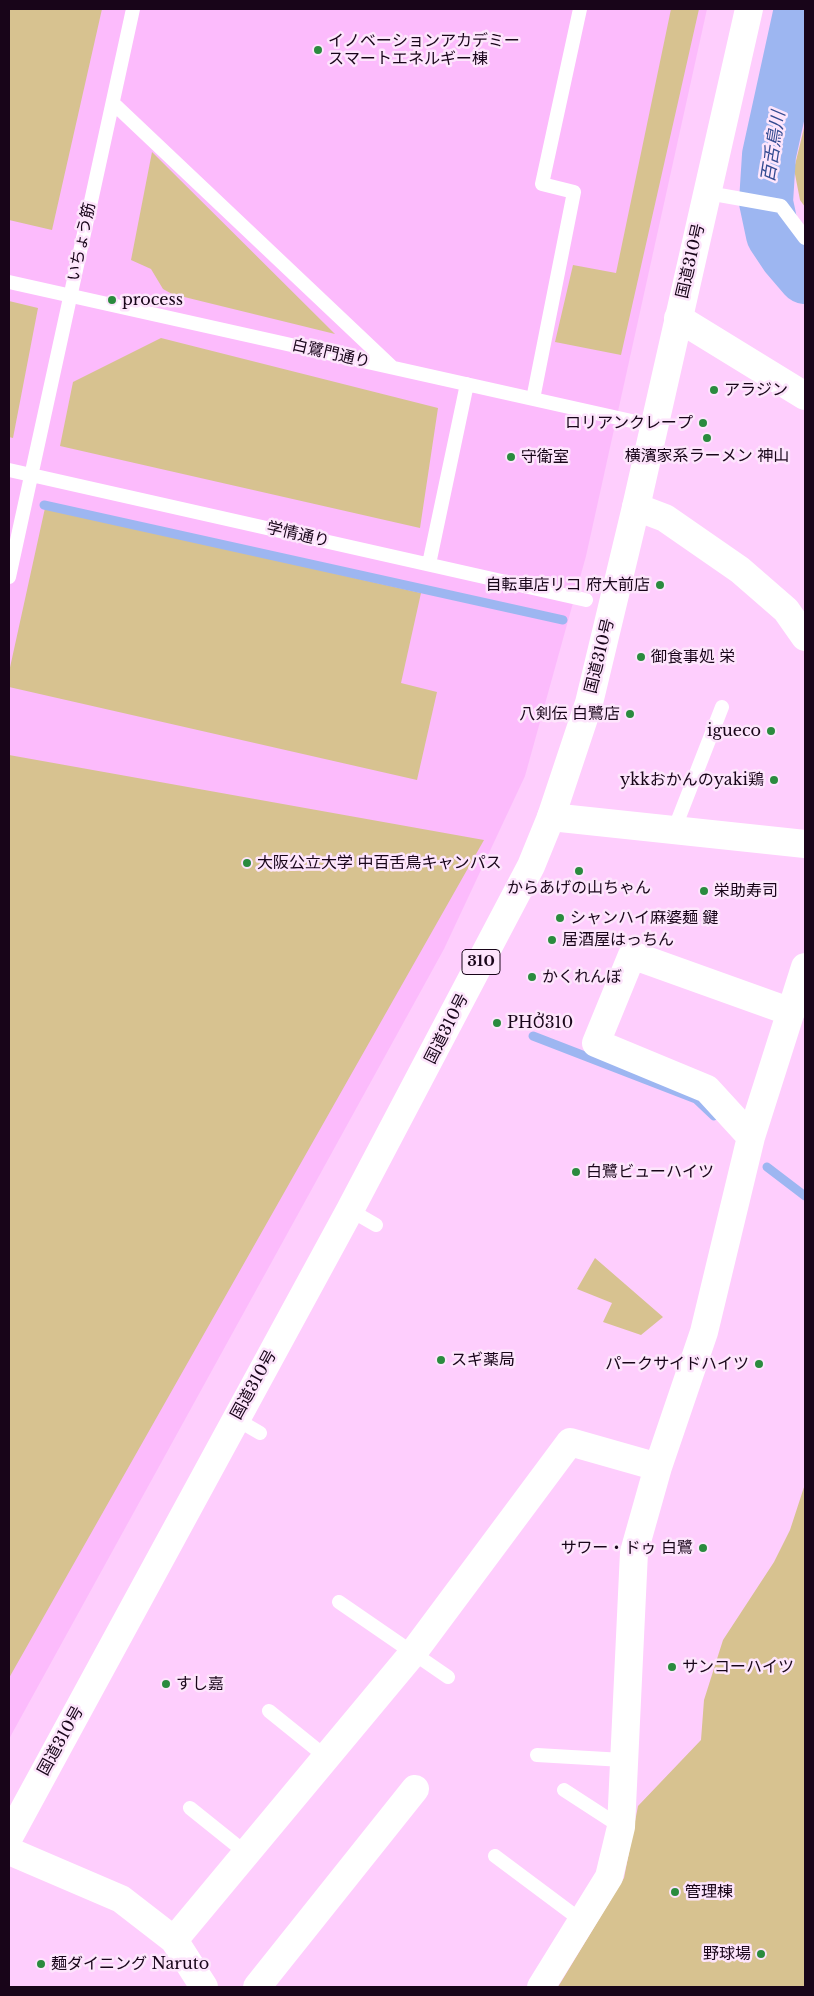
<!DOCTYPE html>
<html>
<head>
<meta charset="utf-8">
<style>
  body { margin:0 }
  #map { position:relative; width:814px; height:1996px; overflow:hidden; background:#fecefd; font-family:"Libre Baskerville",serif }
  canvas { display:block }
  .frame { position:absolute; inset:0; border:10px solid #180519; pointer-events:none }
</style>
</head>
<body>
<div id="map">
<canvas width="814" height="1996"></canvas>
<div class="frame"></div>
</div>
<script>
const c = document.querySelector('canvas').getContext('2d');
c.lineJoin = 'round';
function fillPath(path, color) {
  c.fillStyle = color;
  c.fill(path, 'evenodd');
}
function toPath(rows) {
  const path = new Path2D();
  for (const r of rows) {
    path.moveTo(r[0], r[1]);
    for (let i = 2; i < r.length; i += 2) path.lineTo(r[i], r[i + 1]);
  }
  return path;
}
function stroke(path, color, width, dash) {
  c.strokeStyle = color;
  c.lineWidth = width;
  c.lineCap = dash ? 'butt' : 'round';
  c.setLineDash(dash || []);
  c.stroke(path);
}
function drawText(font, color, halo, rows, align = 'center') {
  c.font = font + ' "Libre Baskerville","Noto Sans JP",serif';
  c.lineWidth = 5;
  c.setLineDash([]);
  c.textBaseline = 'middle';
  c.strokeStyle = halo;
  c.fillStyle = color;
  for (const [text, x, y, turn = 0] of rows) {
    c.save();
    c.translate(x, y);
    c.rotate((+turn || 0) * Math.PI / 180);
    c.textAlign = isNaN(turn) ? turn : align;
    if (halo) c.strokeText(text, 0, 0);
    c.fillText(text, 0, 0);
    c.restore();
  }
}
fillPath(toPath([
  [9,9,707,9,586,556,525,776,444,949,9,1739]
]), '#fcbbfc');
fillPath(toPath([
  [9,9,102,9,52,230,9,220],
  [671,9,699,9,621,355,555,342,573,265,616,273],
  [805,124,805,207,800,200,794,169],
  [152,152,335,334,172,294,163,289,151,269,131,260],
  [9,301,38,308,13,438,9,437],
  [161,338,438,408,420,528,60,446,73,382],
  [45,508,421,593,401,683,437,692,417,780,9,687,9,672],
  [9,755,484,840,9,1678],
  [595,1258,663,1317,641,1335,603,1322,612,1303,577,1289],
  [805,1484,805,1987,558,1987,624,1878,638,1806,701,1740,704,1700,723,1640,774,1562,790,1530]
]), '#d7c290');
stroke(toPath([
  [44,505,563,620],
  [533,1036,696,1099,714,1116],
  [767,1167,805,1196]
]), '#9db6f1', 9);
stroke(toPath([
  [801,9,769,155,766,202,773,235,787,256,805,277]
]), '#9db6f1', 54);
stroke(toPath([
  [113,103,392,367],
  [708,193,781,206,805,238],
  [9,282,654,426],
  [533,399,574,192,542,184,580,9],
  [9,470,586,600],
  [429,564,467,384],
  [9,577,133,9],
  [674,830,722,707],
  [350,1210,376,1225],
  [236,1419,260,1433],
  [339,1602,448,1677],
  [269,1711,326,1757],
  [537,1755,623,1760],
  [564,1790,621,1827],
  [190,1808,246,1853],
  [495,1856,582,1921]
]), '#fff', 14);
stroke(toPath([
  [678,318,805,396],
  [636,507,665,518,740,570,786,610,805,637],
  [751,1137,707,1089,596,1043,632,955,791,1012],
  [9,1851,121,1899,174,1940,413,1653,570,1442,658,1467],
  [174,1940,204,1987],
  [257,1987,415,1789],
  [541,1987,609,1877,621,1827,634,1552,658,1467,704,1332,751,1137,805,967]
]), '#fff', 28);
stroke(toPath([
  [551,817,805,844]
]), '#fff', 28);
stroke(toPath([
  [9,1837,350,1210,531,866,551,817,589,703,636,507,749,9]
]), '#fff', 28);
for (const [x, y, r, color] of [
  [318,50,5,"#2a8b3e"],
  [112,300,5,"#2a8b3e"],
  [714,390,5,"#2a8b3e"],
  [703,423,5,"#2a8b3e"],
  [707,438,5,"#2a8b3e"],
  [511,457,5,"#2a8b3e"],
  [660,585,5,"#2a8b3e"],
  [641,657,5,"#2a8b3e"],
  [630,714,5,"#2a8b3e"],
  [771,731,5,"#2a8b3e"],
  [774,780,5,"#2a8b3e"],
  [247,863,5,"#2a8b3e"],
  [579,871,5,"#2a8b3e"],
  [704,891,5,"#2a8b3e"],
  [560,918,5,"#2a8b3e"],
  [552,940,5,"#2a8b3e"],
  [532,977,5,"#2a8b3e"],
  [497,1023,5,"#2a8b3e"],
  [576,1172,5,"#2a8b3e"],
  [441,1360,5,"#2a8b3e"],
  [759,1364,5,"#2a8b3e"],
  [703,1548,5,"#2a8b3e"],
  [672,1667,5,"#2a8b3e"],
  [166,1684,5,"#2a8b3e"],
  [675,1892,5,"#2a8b3e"],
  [761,1954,5,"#2a8b3e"],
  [41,1964,5,"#2a8b3e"]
]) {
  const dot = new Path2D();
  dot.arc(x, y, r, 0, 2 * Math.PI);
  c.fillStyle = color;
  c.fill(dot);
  stroke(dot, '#fde5fc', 2);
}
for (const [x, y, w] of [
  [481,962,38]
]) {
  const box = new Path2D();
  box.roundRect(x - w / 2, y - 12.5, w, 25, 4);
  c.fillStyle = '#fde5fc';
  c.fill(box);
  stroke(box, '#180519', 1);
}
drawText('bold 15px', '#180519', null, [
  ["310",481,962]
]);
drawText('16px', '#180519', '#fde5fc', [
  ["イノベーションアカデミー",328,41],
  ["スマートエネルギー棟",328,59],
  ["process",122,300],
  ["アラジン",724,390],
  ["ロリアンクレープ",693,423,"right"],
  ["横濱家系ラーメン 神山",707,456,"center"],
  ["守衛室",521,457],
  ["自転車店リコ 府大前店",650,585,"right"],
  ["御食事処 栄",651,657],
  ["八剣伝 白鷺店",620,714,"right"],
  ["igueco",761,731,"right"],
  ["ykkおかんのyaki鶏",764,780,"right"],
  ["大阪公立大学 中百舌鳥キャンパス",257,863],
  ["からあげの山ちゃん",579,888,"center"],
  ["栄助寿司",714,891],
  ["シャンハイ麻婆麺 鍵",570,918],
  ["居酒屋はっちん",562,940],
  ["かくれんぼ",542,977],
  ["PHỞ310",507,1023],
  ["白鷺ビューハイツ",586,1172],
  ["スギ薬局",451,1360],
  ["パークサイドハイツ",749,1364,"right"],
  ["サワー・ドゥ 白鷺",693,1548,"right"],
  ["サンコーハイツ",682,1667],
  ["すし嘉",176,1684],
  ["管理棟",685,1892],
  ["野球場",751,1954,"right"],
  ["麺ダイニング Naruto",51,1964]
], 'left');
drawText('16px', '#180519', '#fde5fc', [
  ["いちょう筋",82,242,-78],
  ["国道310号",691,261,-77],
  ["白鷺門通り",331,354,13],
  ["学情通り",298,535,13],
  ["国道310号",600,656,-76],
  ["国道310号",447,1029,-63],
  ["国道310号",254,1385,-61],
  ["国道310号",61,1741,-61]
]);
drawText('italic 18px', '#334b91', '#fde5fc', [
  ["百舌鳥川",774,147,-81]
]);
</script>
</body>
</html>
